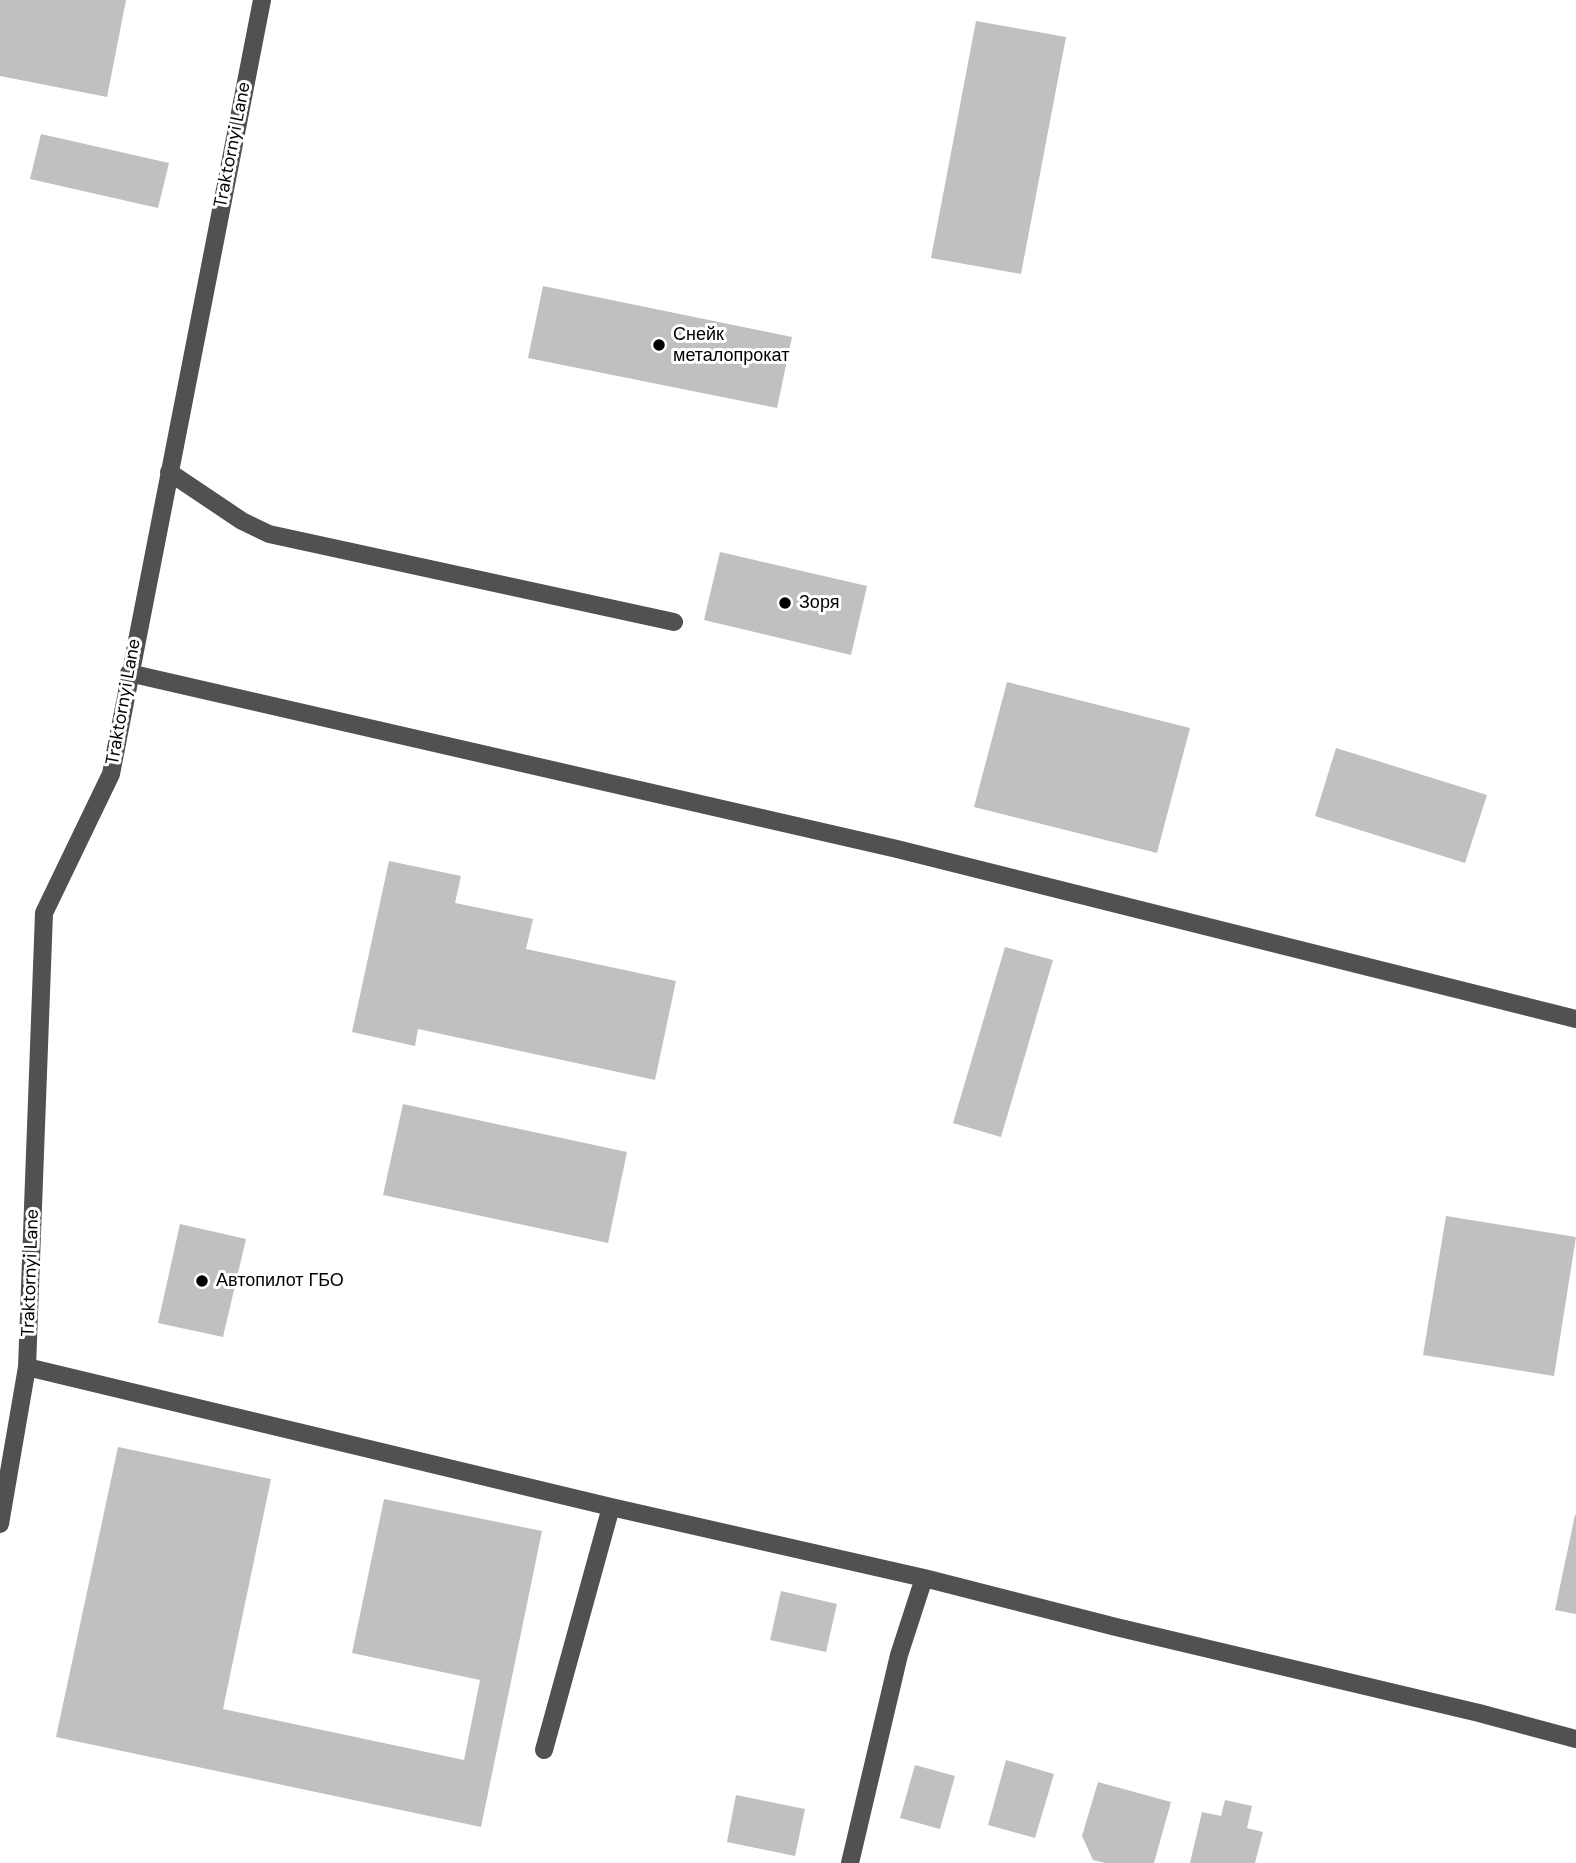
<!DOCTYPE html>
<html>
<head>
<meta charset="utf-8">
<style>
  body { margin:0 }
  canvas { display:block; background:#fff }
</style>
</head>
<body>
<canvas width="1576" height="1863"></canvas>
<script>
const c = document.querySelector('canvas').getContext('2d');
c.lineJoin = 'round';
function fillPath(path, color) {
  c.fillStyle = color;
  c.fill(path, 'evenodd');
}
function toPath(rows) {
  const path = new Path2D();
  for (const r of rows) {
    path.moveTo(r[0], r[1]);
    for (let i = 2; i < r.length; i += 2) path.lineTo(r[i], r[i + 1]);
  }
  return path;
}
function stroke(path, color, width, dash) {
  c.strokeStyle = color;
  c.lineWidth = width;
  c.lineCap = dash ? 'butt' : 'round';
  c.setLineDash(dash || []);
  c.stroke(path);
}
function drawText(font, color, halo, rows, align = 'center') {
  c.font = font + ' "DM Sans",sans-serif';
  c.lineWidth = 6;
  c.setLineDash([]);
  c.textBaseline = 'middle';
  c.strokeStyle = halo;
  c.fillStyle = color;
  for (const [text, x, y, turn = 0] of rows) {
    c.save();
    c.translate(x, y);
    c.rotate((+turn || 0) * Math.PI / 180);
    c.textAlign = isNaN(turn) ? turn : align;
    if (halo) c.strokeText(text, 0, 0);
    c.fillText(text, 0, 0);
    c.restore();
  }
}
fillPath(toPath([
  [0,0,126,0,107,97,0,76],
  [976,21,1066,37,1021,274,931,258],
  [41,134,169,163,158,208,30,179],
  [543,286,792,337,777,408,528,358],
  [720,552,867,586,851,655,704,620],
  [1007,682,1190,728,1157,853,974,807],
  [1336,748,1487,795,1465,863,1315,816],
  [389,861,461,876,455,903,533,919,526,949,676,981,655,1080,418,1029,415,1046,352,1032],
  [1005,947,1053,960,1001,1137,953,1123],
  [403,1104,627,1152,608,1243,383,1195],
  [1446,1216,1576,1237,1554,1376,1423,1355],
  [180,1224,246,1239,223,1337,158,1323],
  [118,1447,271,1479,223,1709,464,1760,480,1680,352,1653,384,1499,542,1531,481,1827,56,1737],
  [1575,1515,1576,1515,1576,1614,1555,1610],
  [781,1591,837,1604,826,1652,770,1640],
  [1006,1760,1054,1774,1035,1838,988,1825],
  [915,1765,955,1776,940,1829,900,1818],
  [1098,1782,1171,1802,1154,1863,1105,1863,1093,1860,1082,1836],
  [736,1795,805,1809,795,1856,727,1842],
  [1225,1800,1252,1806,1247,1828,1263,1832,1255,1863,1190,1863,1202,1812,1221,1816]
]), '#c0c0c0');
stroke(toPath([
  [169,472,242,521,269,534,674,622],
  [129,673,897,849,1576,1019],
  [27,1367,611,1507,924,1578,1116,1627,1479,1713,1576,1739],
  [0,1524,27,1367,44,913,111,774,262,0],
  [544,1750,611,1507],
  [850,1863,899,1655,924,1578]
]), '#515151', 18);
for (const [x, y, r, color] of [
  [659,345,7,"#000"],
  [785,603,7,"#000"],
  [202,1281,7,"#000"]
]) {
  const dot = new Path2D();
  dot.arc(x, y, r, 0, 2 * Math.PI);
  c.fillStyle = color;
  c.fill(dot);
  stroke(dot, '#fff', 2.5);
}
drawText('18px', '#000', '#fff', [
  ["Traktornyi Lane",233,145,-79],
  ["Traktornyi Lane",124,702,-80],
  ["Traktornyi Lane",31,1273,-88]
]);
drawText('18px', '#000', '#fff', [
  ["Снейк",673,335],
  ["металопрокат",673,356],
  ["Зоря",799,603],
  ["Автопилот ГБО",216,1281]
], 'left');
</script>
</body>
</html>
